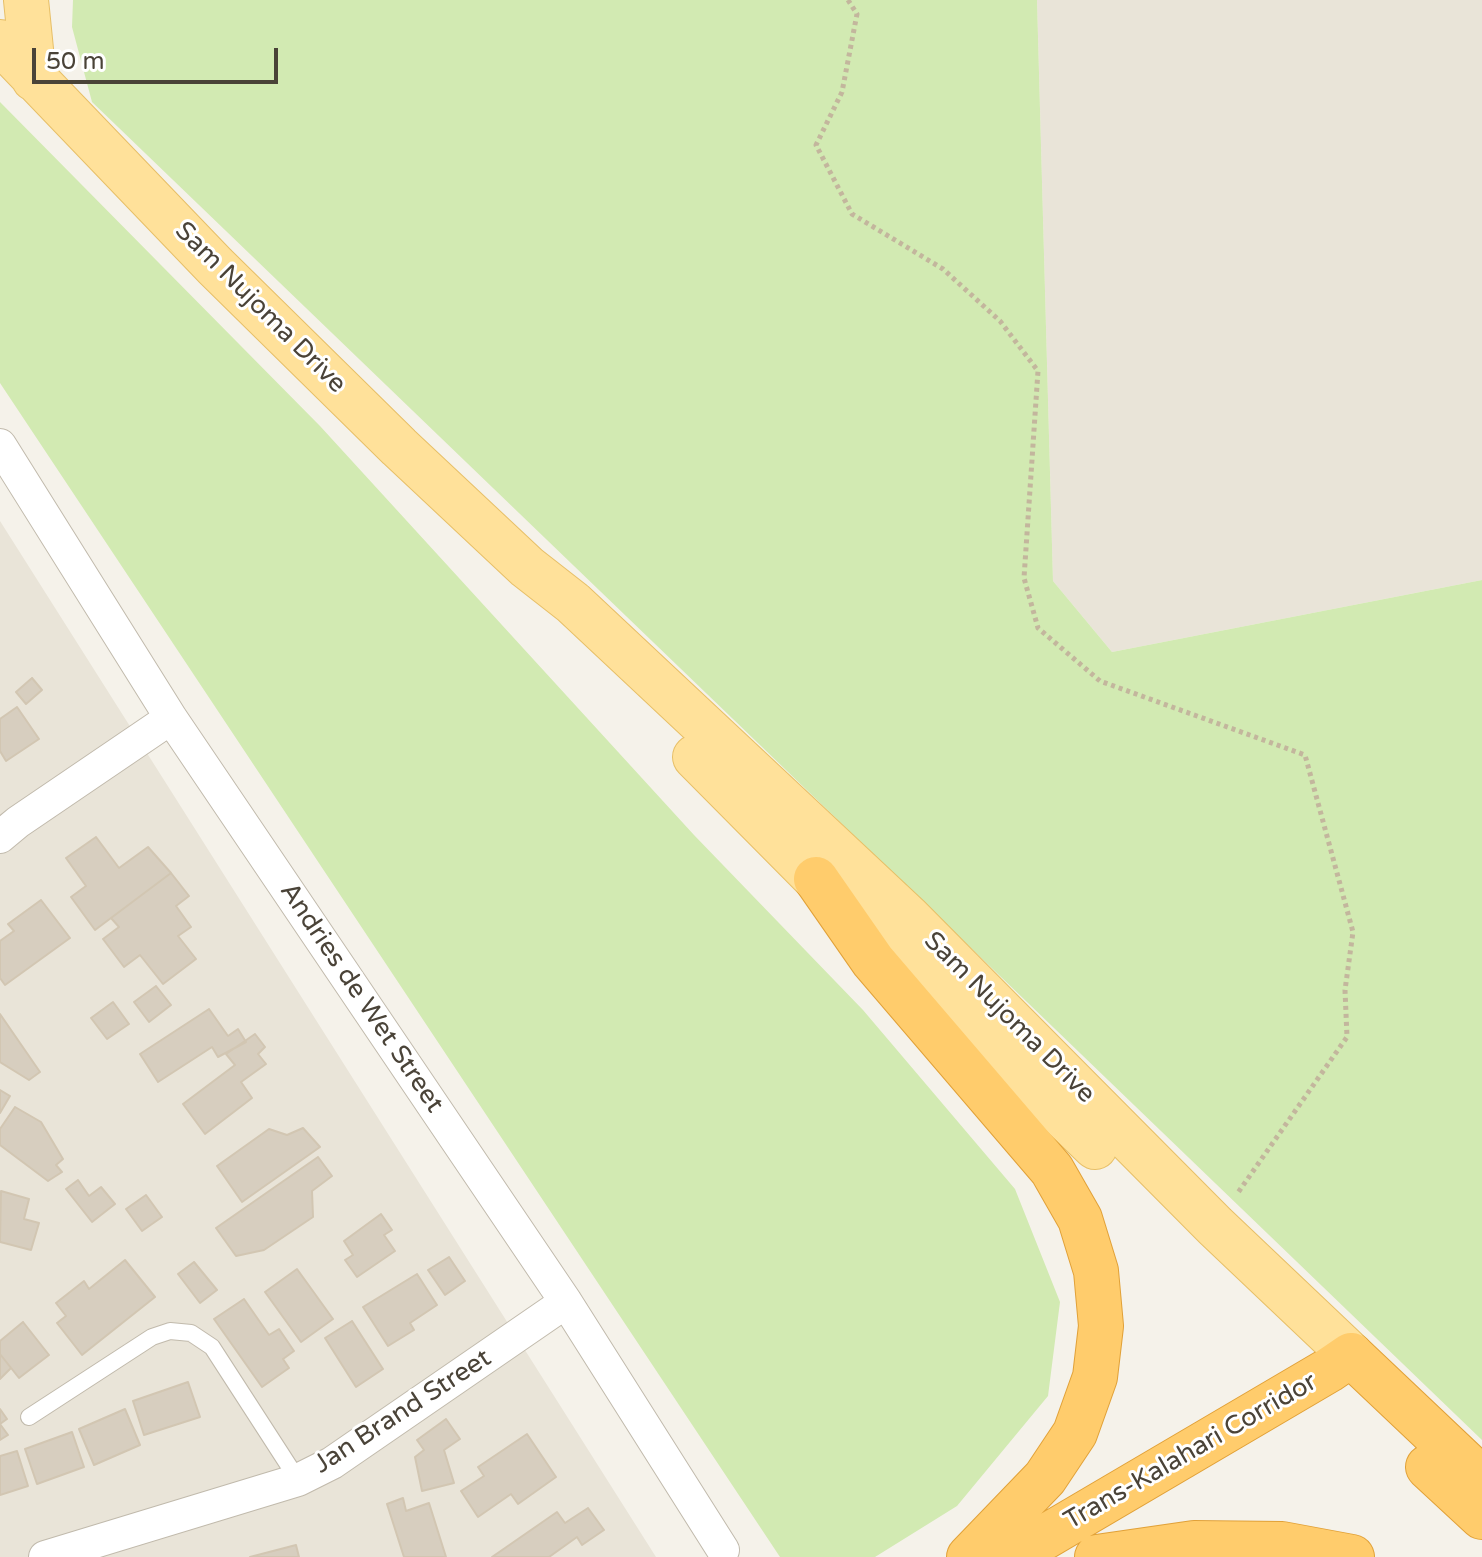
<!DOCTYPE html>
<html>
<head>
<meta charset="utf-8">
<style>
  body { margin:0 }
  #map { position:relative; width:1482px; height:1557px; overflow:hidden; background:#f5f2ea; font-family:"Varela Round",sans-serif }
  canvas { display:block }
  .scale { position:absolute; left:32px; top:48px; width:246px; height:36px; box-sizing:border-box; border:4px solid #4a4338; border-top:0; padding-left:10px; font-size:24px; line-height:28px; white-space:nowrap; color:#4a4338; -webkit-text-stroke:6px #fff; paint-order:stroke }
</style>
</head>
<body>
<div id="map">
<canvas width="1482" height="1557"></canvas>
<div class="scale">50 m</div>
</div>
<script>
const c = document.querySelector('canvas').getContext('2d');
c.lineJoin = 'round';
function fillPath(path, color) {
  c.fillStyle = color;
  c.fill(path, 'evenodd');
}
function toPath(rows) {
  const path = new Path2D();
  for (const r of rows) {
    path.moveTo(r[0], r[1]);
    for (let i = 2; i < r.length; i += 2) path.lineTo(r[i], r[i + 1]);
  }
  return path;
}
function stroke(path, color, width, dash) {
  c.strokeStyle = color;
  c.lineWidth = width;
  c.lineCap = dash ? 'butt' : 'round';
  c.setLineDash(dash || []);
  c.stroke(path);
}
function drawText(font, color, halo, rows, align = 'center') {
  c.font = font + ' "Varela Round",sans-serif';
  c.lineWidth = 6;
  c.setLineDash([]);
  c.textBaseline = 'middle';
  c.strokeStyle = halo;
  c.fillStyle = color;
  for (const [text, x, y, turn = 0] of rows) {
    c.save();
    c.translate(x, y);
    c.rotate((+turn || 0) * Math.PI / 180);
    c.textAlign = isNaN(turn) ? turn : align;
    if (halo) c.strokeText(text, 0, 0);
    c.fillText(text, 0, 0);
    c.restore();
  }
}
fillPath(toPath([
  [1037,0,1482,0,1482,580,1112,652,1053,581],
  [0,521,656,1557,0,1557]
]), '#e9e4d8');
fillPath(toPath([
  [73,0,1037,0,1053,581,1112,652,1482,580,1482,1440,92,102,72,27],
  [0,102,320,426,694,835,863,1010,1015,1189,1060,1302,1048,1396,957,1506,875,1557,780,1557,0,383]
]), '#d2eab2');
const building = toPath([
  [32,678,42,690,26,704,16,692,32,678],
  [17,707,39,739,6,761,0,751,0,719,17,707],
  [96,837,119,868,148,847,171,873,95,930,71,897,86,886,66,858,96,837],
  [171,873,189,896,176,906,191,927,178,936,196,959,163,984,140,955,124,967,103,939,119,927,111,918,171,873],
  [41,900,70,938,5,985,0,978,0,941,14,931,8,924,41,900],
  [156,986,171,1005,149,1022,134,1002,156,986],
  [113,1002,129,1024,107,1039,91,1018,113,1002],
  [209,1009,228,1036,238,1029,246,1042,218,1057,212,1047,158,1082,140,1054,209,1009],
  [0,1014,40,1072,29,1080,0,1062,0,1014],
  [255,1034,265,1047,258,1054,266,1064,241,1082,252,1098,205,1134,183,1104,235,1065,226,1054,255,1034],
  [0,1090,10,1096,0,1113,0,1090],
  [15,1107,41,1122,63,1159,56,1165,62,1172,48,1181,0,1145,0,1129,15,1107],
  [303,1128,320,1147,242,1202,217,1166,269,1129,287,1135,303,1128],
  [318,1157,332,1176,312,1191,313,1217,264,1250,236,1256,216,1228,318,1157],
  [78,1180,89,1196,101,1187,115,1204,92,1222,66,1189,78,1180],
  [1,1191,29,1199,24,1219,39,1223,31,1250,0,1242,1,1191],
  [146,1195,162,1217,142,1231,126,1209,146,1195],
  [381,1214,392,1230,384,1235,395,1251,357,1277,345,1260,353,1255,344,1241,381,1214],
  [449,1257,465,1281,445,1295,428,1270,449,1257],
  [125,1260,155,1297,82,1355,57,1323,66,1316,56,1303,84,1281,89,1289,125,1260],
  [194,1262,217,1290,200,1303,178,1274,194,1262],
  [297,1269,333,1319,301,1342,265,1292,297,1269],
  [417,1274,437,1305,410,1323,414,1330,388,1346,363,1307,417,1274],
  [244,1299,269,1335,279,1329,294,1351,283,1359,289,1368,262,1387,214,1319,244,1299],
  [352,1321,383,1369,356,1387,325,1338,352,1321],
  [23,1322,49,1355,19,1378,0,1354,0,1341,23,1322],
  [0,1354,11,1368,0,1379,0,1354],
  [188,1382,200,1417,144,1435,133,1401,188,1382],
  [0,1409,7,1419,0,1424,8,1435,0,1440,0,1409],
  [125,1409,140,1445,94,1465,79,1429,125,1409],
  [446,1419,460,1439,444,1450,454,1483,422,1491,415,1457,424,1450,417,1440,446,1419],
  [72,1432,84,1467,37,1484,25,1449,72,1432],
  [527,1434,556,1477,518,1504,511,1494,478,1517,461,1491,484,1476,478,1467,527,1434],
  [17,1451,28,1486,0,1495,0,1456,17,1451],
  [403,1498,406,1511,429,1503,446,1557,404,1557,387,1504,403,1498],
  [588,1508,604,1530,582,1545,577,1537,549,1557,492,1557,557,1512,565,1523,588,1508],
  [296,1545,299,1557,250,1557,296,1545]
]);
fillPath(building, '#d7cebf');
stroke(building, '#d2c6b2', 2);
const lane = toPath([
  [29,1417,152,1337,170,1331,191,1333,212,1347,298,1480]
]);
const street = toPath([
  [0,445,171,718,566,1302,723,1550],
  [0,837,18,822,171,718],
  [45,1557,298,1480,332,1463,566,1302]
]);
const primary = toPath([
  [26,0,34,79],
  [0,42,215,266,399,447,527,567,573,603,908,917,1215,1226,1351,1355],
  [695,757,816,879,1095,1147]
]);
const highway = toPath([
  [816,879,873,961,1052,1170,1080,1219,1096,1271,1101,1326,1095,1377,1075,1433,1045,1478,969,1557],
  [1428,1467,1482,1517],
  [1011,1557,1329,1370,1351,1355,1482,1479],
  [1097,1557,1194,1543,1282,1544,1352,1557]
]);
stroke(lane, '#c1baac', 18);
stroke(street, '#c1baac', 34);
stroke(primary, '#e7bf67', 46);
stroke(highway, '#e1a138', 46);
stroke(toPath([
  [848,0,857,14,842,92,816,145,852,214,943,269,1000,321,1038,371,1024,578,1038,628,1100,681,1305,755,1353,932,1345,990,1347,1037,1237,1194]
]), '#c3b69d', 5, [4, 4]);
stroke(lane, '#fff', 16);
stroke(street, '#fff', 32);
stroke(primary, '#ffe19a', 44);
stroke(highway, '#ffcc6c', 44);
drawText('26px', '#4a4338', '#fff', [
  ["Sam Nujoma Drive",260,308,45],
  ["Andries de Wet Street",361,998,56],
  ["Sam Nujoma Drive",1009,1018,45],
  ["Jan Brand Street",403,1412,-33],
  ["Trans-Kalahari Corridor",1191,1452,-30]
]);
</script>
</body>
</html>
